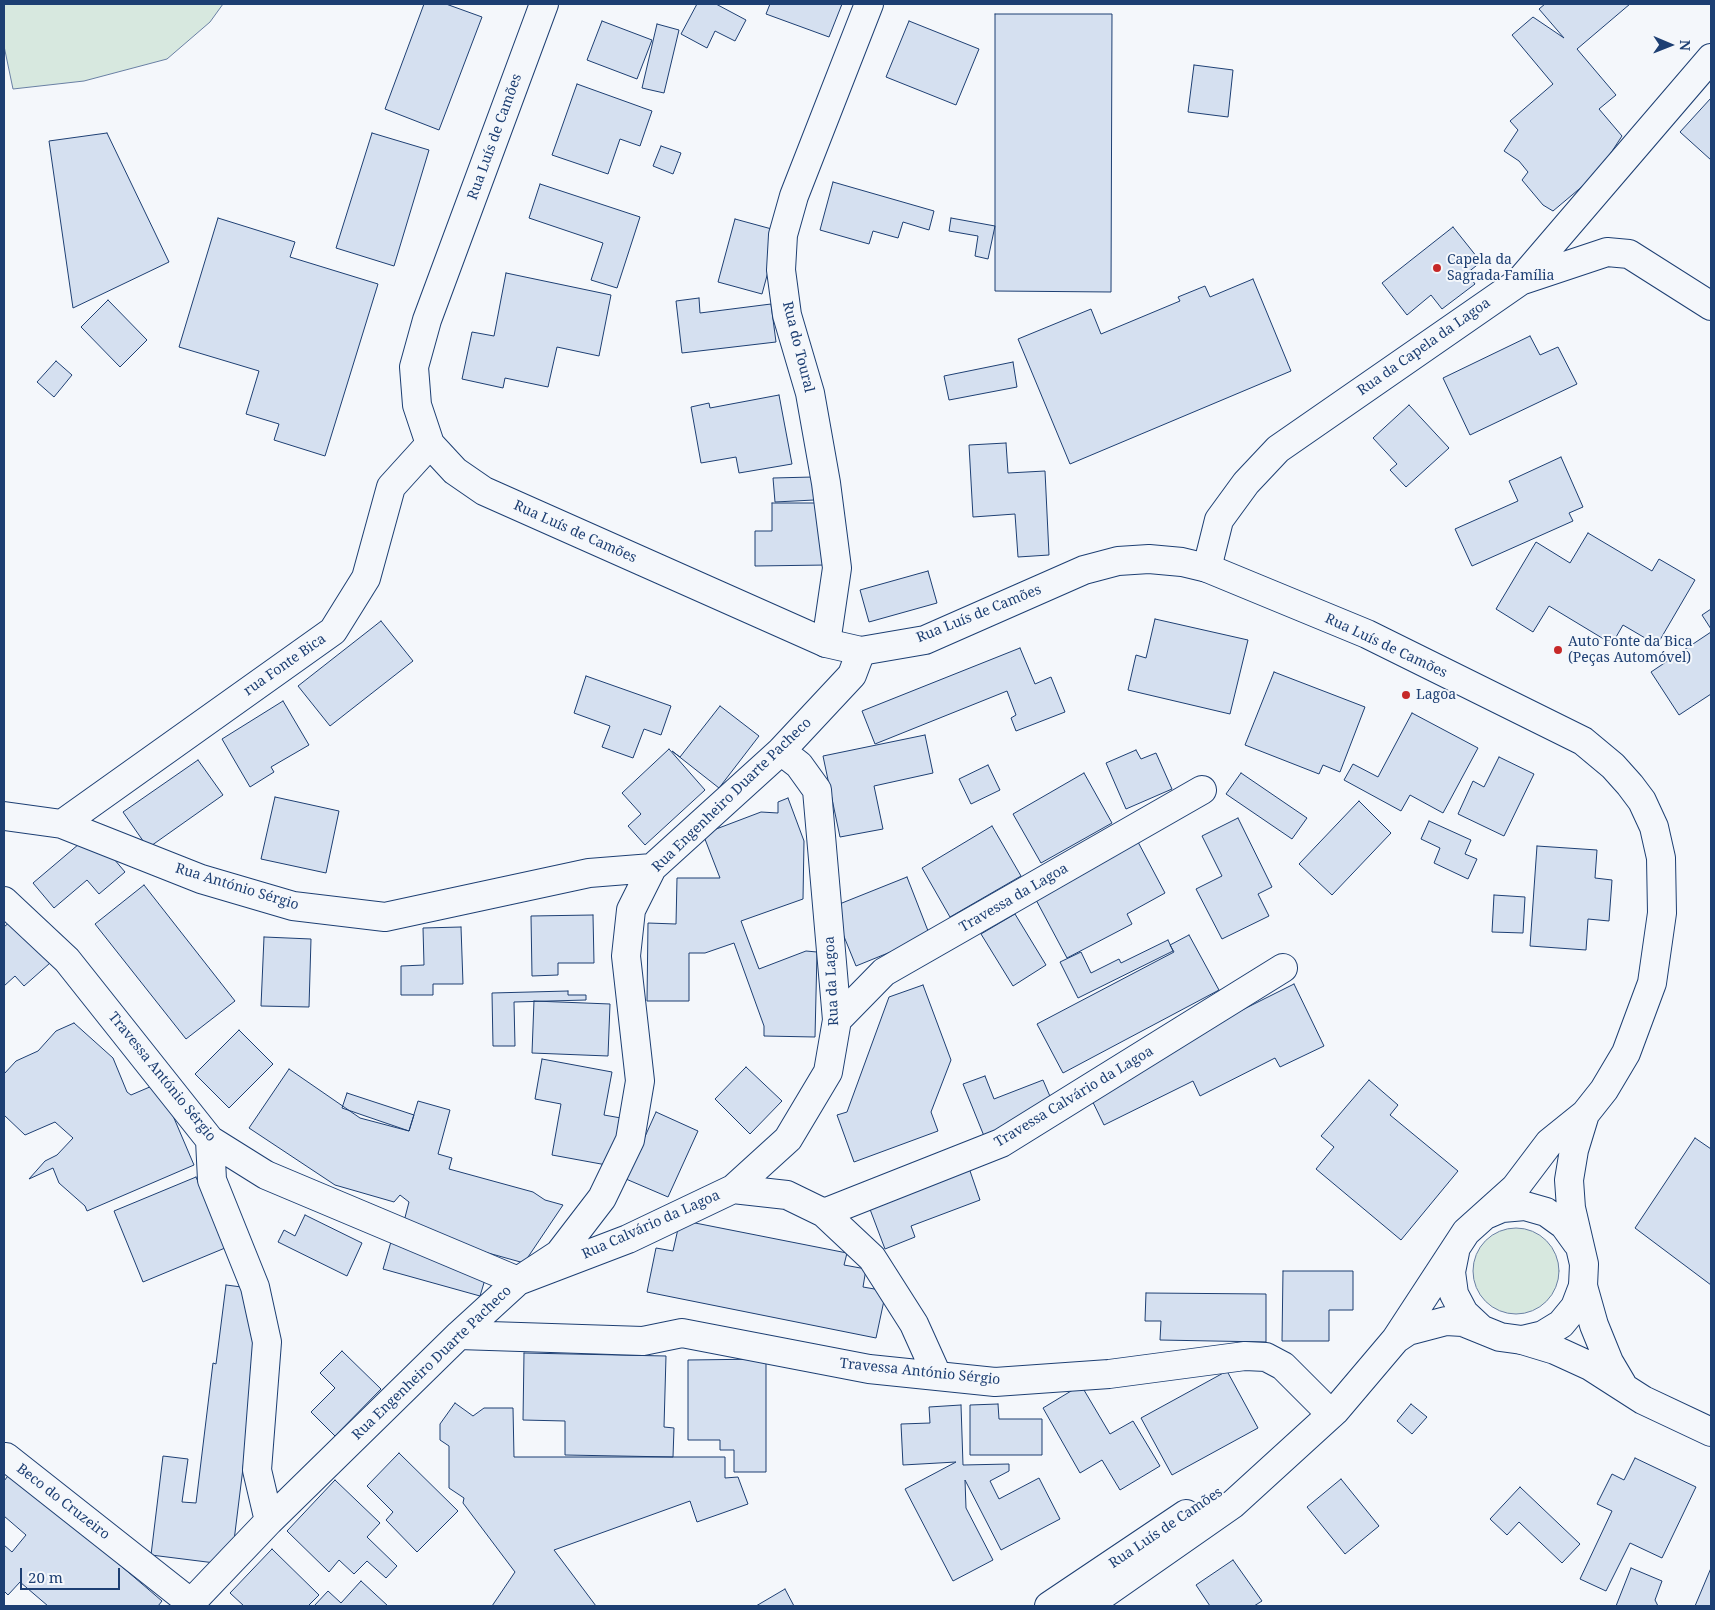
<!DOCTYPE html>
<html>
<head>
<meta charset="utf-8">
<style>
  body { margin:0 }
  #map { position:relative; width:1715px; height:1610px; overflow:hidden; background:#f4f7fb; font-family:"Noto Serif",serif }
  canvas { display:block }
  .frame { position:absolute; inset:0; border:5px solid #1d3f73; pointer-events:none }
  .north { position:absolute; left:1645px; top:20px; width:50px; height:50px; -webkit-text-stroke:4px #f4f7fb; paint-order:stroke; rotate:91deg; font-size:14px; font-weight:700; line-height:20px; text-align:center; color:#1d3f73 }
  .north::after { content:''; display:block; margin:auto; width:18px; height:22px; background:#1d3f73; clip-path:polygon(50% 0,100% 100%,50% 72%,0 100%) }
  .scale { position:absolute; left:20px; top:1568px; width:100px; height:22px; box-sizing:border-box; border:2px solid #1d3f73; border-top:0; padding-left:6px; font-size:15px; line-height:18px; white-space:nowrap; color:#1d3f73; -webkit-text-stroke:4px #f4f7fb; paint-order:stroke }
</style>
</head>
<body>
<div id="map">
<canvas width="1715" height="1610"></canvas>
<div class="frame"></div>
<div class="north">N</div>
<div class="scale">20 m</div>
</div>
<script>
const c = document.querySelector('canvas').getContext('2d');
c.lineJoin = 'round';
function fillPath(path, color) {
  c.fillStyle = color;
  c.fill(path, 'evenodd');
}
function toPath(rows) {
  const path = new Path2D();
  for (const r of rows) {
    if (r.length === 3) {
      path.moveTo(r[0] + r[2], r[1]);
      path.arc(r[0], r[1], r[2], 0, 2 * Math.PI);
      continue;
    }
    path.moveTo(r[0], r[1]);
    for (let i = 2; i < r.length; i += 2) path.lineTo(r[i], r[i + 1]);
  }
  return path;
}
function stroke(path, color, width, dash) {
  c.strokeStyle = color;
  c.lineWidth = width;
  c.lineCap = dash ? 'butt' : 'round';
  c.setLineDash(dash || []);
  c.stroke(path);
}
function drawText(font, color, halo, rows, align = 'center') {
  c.font = font + ' "Noto Serif",serif';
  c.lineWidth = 4;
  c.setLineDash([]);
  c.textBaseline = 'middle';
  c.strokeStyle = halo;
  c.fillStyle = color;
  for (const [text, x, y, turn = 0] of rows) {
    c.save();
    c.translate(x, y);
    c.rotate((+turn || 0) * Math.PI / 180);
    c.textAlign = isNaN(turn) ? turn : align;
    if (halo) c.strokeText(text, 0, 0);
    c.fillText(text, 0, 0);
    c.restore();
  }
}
const green = toPath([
  [4,4,223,4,210,22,167,59,84,81,13,89,4,46,4,4],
  [1516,1271,43]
]);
fillPath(green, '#d7e8df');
stroke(green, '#687fa3', 1);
const building = toPath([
  [424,4,446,4,482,17,439,130,385,109,424,4],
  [697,4,716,4,746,20,735,41,715,31,707,48,681,34,697,4],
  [770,4,842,4,829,37,766,14,770,4],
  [1545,4,1630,4,1577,49,1616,95,1599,109,1622,136,1597,174,1553,211,1543,205,1522,180,1528,172,1519,161,1504,151,1518,130,1510,121,1553,84,1512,35,1533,17,1564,38,1539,9,1545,4],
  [995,14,1112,14,1111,292,995,291,995,14],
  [602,21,652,40,637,79,587,60,602,21],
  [909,21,979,49,956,105,886,77,909,21],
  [657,24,679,30,664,93,642,88,657,24],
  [1194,65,1233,70,1228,117,1188,112,1194,65],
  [577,84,652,111,640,146,620,139,608,174,552,155,577,84],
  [1711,98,1711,160,1680,132,1711,98],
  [107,133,169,262,73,308,49,141,107,133],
  [372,133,429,150,394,266,336,248,372,133],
  [661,146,681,153,673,174,653,166,661,146],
  [833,182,934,211,929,230,903,222,898,238,873,231,869,244,820,230,833,182],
  [540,184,640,217,617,288,591,280,603,243,529,218,540,184],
  [218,218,295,242,290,257,378,284,325,456,274,440,279,424,246,414,259,371,179,347,218,218],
  [951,218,995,226,988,259,975,256,978,236,949,231,951,218],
  [735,219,779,231,762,294,718,282,735,219],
  [1453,227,1481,262,1467,273,1475,284,1442,309,1431,295,1407,315,1382,283,1453,227],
  [506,273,611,295,599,356,557,347,548,387,505,378,503,388,462,379,472,332,494,336,506,273],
  [1253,279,1291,371,1070,464,1018,339,1091,309,1101,334,1180,301,1178,297,1205,286,1210,297,1253,279],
  [699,298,700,313,771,304,776,342,682,353,676,301,699,298],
  [108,300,147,340,120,367,81,327,108,300],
  [1530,336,1540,355,1558,347,1577,384,1470,435,1443,378,1530,336],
  [56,361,72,375,54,397,37,382,56,361],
  [1013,362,1017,387,949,400,944,376,1013,362],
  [779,395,792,464,739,473,736,457,701,463,691,407,709,403,710,408,779,395],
  [1409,405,1449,448,1406,487,1390,470,1397,464,1373,438,1409,405],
  [1006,443,1008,473,1045,471,1049,555,1018,557,1015,514,973,517,969,445,1006,443],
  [1561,457,1583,507,1569,513,1573,521,1472,566,1455,529,1518,501,1509,481,1561,457],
  [813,477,814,500,775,502,773,478,813,477],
  [772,503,827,503,827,565,755,566,755,531,772,531,772,503],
  [1588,533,1652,571,1659,559,1695,580,1657,645,1623,625,1612,644,1549,606,1533,632,1496,609,1536,542,1570,563,1588,533],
  [928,571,937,603,869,622,860,590,928,571],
  [1711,609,1711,629,1702,615,1711,609],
  [1155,619,1248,640,1230,714,1128,690,1136,655,1146,658,1155,619],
  [381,621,413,661,330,726,298,686,381,621],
  [1711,632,1711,694,1679,715,1651,672,1711,632],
  [1020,648,1035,684,1051,677,1065,712,1016,731,1011,718,1016,715,1007,691,875,744,862,711,1020,648],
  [1274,672,1365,707,1340,772,1323,765,1319,774,1245,745,1274,672],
  [586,676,671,706,661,735,644,729,633,758,602,747,610,726,574,713,586,676],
  [283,701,309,745,271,767,274,772,250,787,222,739,283,701],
  [720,706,759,736,719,788,672,751,680,757,720,706],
  [1412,713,1478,748,1443,813,1410,795,1401,811,1344,780,1353,764,1378,777,1412,713],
  [925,735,933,773,874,786,883,829,840,837,823,756,925,735],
  [669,749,705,790,645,845,628,826,641,814,622,793,669,749],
  [1136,750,1141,759,1156,753,1172,789,1126,809,1106,763,1136,750],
  [1499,757,1534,774,1504,836,1458,814,1473,781,1484,787,1499,757],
  [198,760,223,795,148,848,123,812,198,760],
  [988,765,1000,790,971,804,959,779,988,765],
  [1084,773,1112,823,1041,863,1013,814,1084,773],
  [1241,773,1307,818,1292,839,1226,794,1241,773],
  [275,797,339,811,326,873,261,859,275,797],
  [788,798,804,841,803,899,741,921,759,969,806,951,817,952,815,1037,764,1036,764,1026,734,943,705,953,689,953,689,1001,647,1001,648,923,676,924,677,878,720,878,703,834,761,812,778,813,778,802,788,798],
  [1359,801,1391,833,1332,895,1299,864,1359,801],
  [1238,818,1272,887,1258,894,1269,916,1222,939,1196,889,1222,876,1202,836,1238,818],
  [1429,821,1471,840,1465,854,1477,859,1468,879,1434,863,1440,848,1421,839,1429,821],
  [992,826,1021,876,950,917,922,868,992,826],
  [92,833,125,872,99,894,87,880,54,908,33,883,92,833],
  [1138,842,1165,893,1127,914,1132,924,1067,958,1035,898,1138,842],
  [1537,846,1597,850,1595,878,1612,880,1609,921,1588,919,1586,950,1530,946,1537,846],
  [907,877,930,936,856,966,832,907,907,877],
  [144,885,235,1001,186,1039,95,924,144,885],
  [1494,895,1525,897,1523,933,1492,932,1494,895],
  [1015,914,1046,965,1013,986,981,934,1015,914],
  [593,915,594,963,558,963,558,975,532,976,531,916,593,915],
  [12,920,50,963,24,986,15,976,4,986,4,927,12,920],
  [461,927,463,984,433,984,433,995,401,995,401,966,424,965,423,928,461,927],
  [1189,935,1219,990,1063,1073,1037,1024,1174,952,1170,945,1189,935],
  [264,937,311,939,309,1007,261,1006,264,937],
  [1168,940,1173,951,1078,998,1060,962,1081,952,1091,973,1119,959,1121,963,1168,940],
  [1294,984,1324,1046,1280,1067,1275,1058,1200,1096,1193,1081,1104,1125,1086,1088,1294,984],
  [923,985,951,1060,931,1112,938,1131,854,1162,837,1115,847,1112,889,997,923,985],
  [568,991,568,995,586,995,586,1000,514,1002,515,1046,493,1046,492,993,568,991],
  [534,1001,610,1004,608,1056,532,1053,534,1001],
  [74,1023,113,1058,127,1092,131,1095,159,1083,194,1165,87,1211,85,1206,59,1183,53,1168,29,1179,45,1161,57,1155,73,1138,55,1122,25,1135,4,1115,4,1074,16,1061,38,1051,56,1031,74,1023],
  [239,1030,273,1064,229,1108,195,1074,239,1030],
  [542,1059,612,1072,604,1115,621,1118,612,1166,552,1155,561,1104,535,1099,542,1059],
  [746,1067,782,1101,750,1134,715,1099,746,1067],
  [289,1069,360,1118,409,1131,418,1101,450,1110,438,1154,452,1158,449,1169,533,1192,545,1200,563,1205,524,1263,402,1229,409,1202,400,1195,394,1202,335,1185,249,1128,289,1069],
  [985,1076,994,1099,1043,1080,1055,1108,984,1136,963,1084,985,1076],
  [1369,1080,1398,1105,1390,1115,1458,1171,1401,1240,1316,1169,1334,1147,1321,1136,1369,1080],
  [347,1093,414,1115,409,1131,342,1108,347,1093],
  [656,1112,698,1131,668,1197,626,1179,656,1112],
  [1695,1138,1711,1149,1711,1285,1635,1228,1695,1138],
  [968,1165,980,1200,911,1226,915,1237,885,1249,868,1204,968,1165],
  [196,1177,225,1248,143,1282,114,1211,196,1177],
  [305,1215,362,1243,347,1276,278,1242,284,1230,295,1236,305,1215],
  [680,1220,847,1253,844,1265,866,1269,863,1287,886,1291,876,1338,647,1292,656,1248,673,1251,680,1220],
  [393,1235,490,1263,480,1296,383,1269,393,1235],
  [1283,1271,1353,1271,1353,1310,1329,1310,1329,1341,1282,1341,1283,1271],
  [226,1285,265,1290,231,1565,151,1555,163,1456,188,1459,182,1502,196,1503,213,1363,216,1364,226,1285],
  [1146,1293,1266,1294,1266,1342,1160,1340,1161,1321,1145,1321,1146,1293],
  [342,1351,381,1389,335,1436,311,1412,335,1388,320,1373,342,1351],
  [524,1353,666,1356,664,1427,674,1428,673,1457,565,1455,565,1421,523,1420,524,1353],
  [766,1359,766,1472,734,1472,734,1450,720,1450,720,1440,688,1440,688,1360,766,1359],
  [1227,1371,1258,1428,1172,1475,1141,1418,1227,1371],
  [1081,1385,1110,1434,1133,1421,1160,1466,1120,1490,1102,1460,1080,1473,1043,1408,1081,1385],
  [455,1403,473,1416,484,1408,513,1408,514,1457,725,1457,725,1478,738,1477,748,1504,697,1522,690,1501,554,1550,596,1606,492,1606,515,1572,463,1503,464,1498,449,1488,449,1446,440,1440,440,1424,455,1403],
  [998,1404,999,1419,1042,1419,1042,1455,970,1455,970,1405,998,1404],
  [1411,1404,1427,1417,1412,1434,1397,1421,1411,1404],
  [961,1405,963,1465,1009,1464,1009,1471,990,1481,999,1499,1039,1478,1060,1519,1001,1550,965,1480,966,1508,993,1560,953,1581,905,1489,956,1462,903,1465,901,1424,930,1423,929,1407,961,1405],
  [399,1453,458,1511,417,1552,386,1520,393,1512,367,1486,399,1453],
  [1635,1458,1696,1487,1662,1558,1630,1543,1606,1591,1580,1579,1612,1511,1597,1504,1612,1474,1624,1480,1635,1458],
  [11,1472,162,1601,158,1606,48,1606,20,1582,8,1595,4,1591,4,1545,12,1552,26,1535,4,1516,4,1481,11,1472],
  [1341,1479,1379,1526,1345,1554,1307,1507,1341,1479],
  [335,1480,380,1523,367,1537,397,1566,386,1578,367,1561,354,1574,339,1560,329,1572,287,1531,335,1480],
  [1520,1487,1580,1544,1562,1563,1519,1522,1507,1535,1490,1519,1520,1487],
  [272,1549,319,1595,308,1606,244,1606,230,1593,272,1549],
  [1233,1560,1262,1601,1254,1606,1210,1606,1196,1585,1233,1560],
  [1631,1568,1662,1581,1655,1600,1658,1606,1616,1606,1631,1568],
  [1711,1568,1711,1606,1695,1606,1711,1568],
  [361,1581,388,1606,314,1606,328,1591,341,1603,361,1581],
  [785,1589,794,1606,756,1606,785,1589]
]);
fillPath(building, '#d5e0f0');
stroke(building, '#1d3f73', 1);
const minor = toPath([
  [1520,281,1607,252,1629,254,1711,306],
  [1207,568,1219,520,1246,483,1278,449,1519,282,1711,58],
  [826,643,837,568,826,483,810,393,787,315,781,270,783,235,794,196,869,4],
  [4,816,62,824,201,879,293,906,385,917,589,873,652,868],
  [62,824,333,631,366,578,391,487,430,444],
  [4,901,67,960,210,1140,266,1175,518,1281,628,1239,733,1189,787,1195,824,1213,872,1258,914,1324,937,1375],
  [837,1020,884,972,1202,790],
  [210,1140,212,1180,255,1287,267,1342,257,1470,269,1521],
  [733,1189,788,1139,828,1072,837,1020,817,790,799,765,781,751],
  [824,1213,1001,1143,1283,968],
  [459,1335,643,1341,682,1333,869,1369,995,1382,1109,1374,1245,1356,1266,1357,1283,1366,1331,1414],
  [6,1457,191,1603],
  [188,1606,269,1521,459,1335,518,1281,559,1254,602,1198,630,1140,640,1081,626,956,631,910,652,868,781,751,852,675,861,651]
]);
const tertiary = toPath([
  [1583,1286,1594,1325,1609,1362,1622,1384],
  [1522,1340,1555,1350,1590,1366,1643,1400,1711,1432]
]);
const primary = toPath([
  [544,4,427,320,414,367,417,405,430,444,455,471,484,491,826,643,861,651,925,640,1084,570,1118,561,1149,559,1182,562,1207,568,1367,634,1583,741,1613,766,1630,785,1642,801,1654,827,1661,858,1662,913,1652,983,1626,1053,1604,1090,1585,1114,1549,1143,1515,1188,1466,1232,1396,1339,1335,1411,1233,1504,1087,1606],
  [1488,1214,1502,1208,1525,1206,1546,1212,1564,1225,1577,1243],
  [1455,1252,1451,1272,1454,1294,1464,1313,1480,1328],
  [1396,1339,1408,1331,1446,1321,1463,1322,1500,1337,1522,1340,1543,1335,1561,1324,1575,1307,1583,1286,1584,1264,1571,1208,1569,1180,1574,1150,1585,1114],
  [1049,1606,1186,1514]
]);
stroke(minor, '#1d3f73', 30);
stroke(tertiary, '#1d3f73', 30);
stroke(primary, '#1d3f73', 30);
stroke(minor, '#f4f7fb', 28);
stroke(tertiary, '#f4f7fb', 28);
stroke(primary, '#f4f7fb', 28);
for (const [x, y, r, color] of [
  [1437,268,5,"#c62828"],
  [1558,650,5,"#c62828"],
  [1406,695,5,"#c62828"]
]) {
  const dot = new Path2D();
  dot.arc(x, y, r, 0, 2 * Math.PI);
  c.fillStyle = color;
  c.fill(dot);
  stroke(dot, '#f4f7fb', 2);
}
drawText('14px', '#1d3f73', '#f4f7fb', [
  ["Rua Luís de Camões",495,137,-70],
  ["Rua do Toural",798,347,76],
  ["Rua da Capela da Lagoa",1424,347,-35],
  ["Rua Luís de Camões",575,532,24],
  ["Rua Luís de Camões",979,614,-22],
  ["Rua Luís de Camões",1386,646,25],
  ["rua Fonte Bica",285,665,-35],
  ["Rua Engenheiro Duarte Pacheco",732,795,-44],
  ["Rua António Sérgio",237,887,17],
  ["Travessa da Lagoa",1014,898,-30],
  ["Rua da Lagoa",832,981,-93],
  ["Travessa António Sérgio",162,1077,51],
  ["Travessa Calvário da Lagoa",1074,1097,-31],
  ["Rua Calvário da Lagoa",651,1225,-24],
  ["Rua Engenheiro Duarte Pacheco",432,1363,-44],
  ["Travessa António Sérgio",920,1372,6],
  ["Beco do Cruzeiro",63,1502,38],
  ["Rua Luís de Camões",1166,1528,-34]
]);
drawText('14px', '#1d3f73', '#f4f7fb', [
  ["Capela da",1447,260],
  ["Sagrada Família",1447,276],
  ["Auto Fonte da Bica",1568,642],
  ["(Peças Automóvel)",1568,658],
  ["Lagoa",1416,695]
], 'left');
</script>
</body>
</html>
